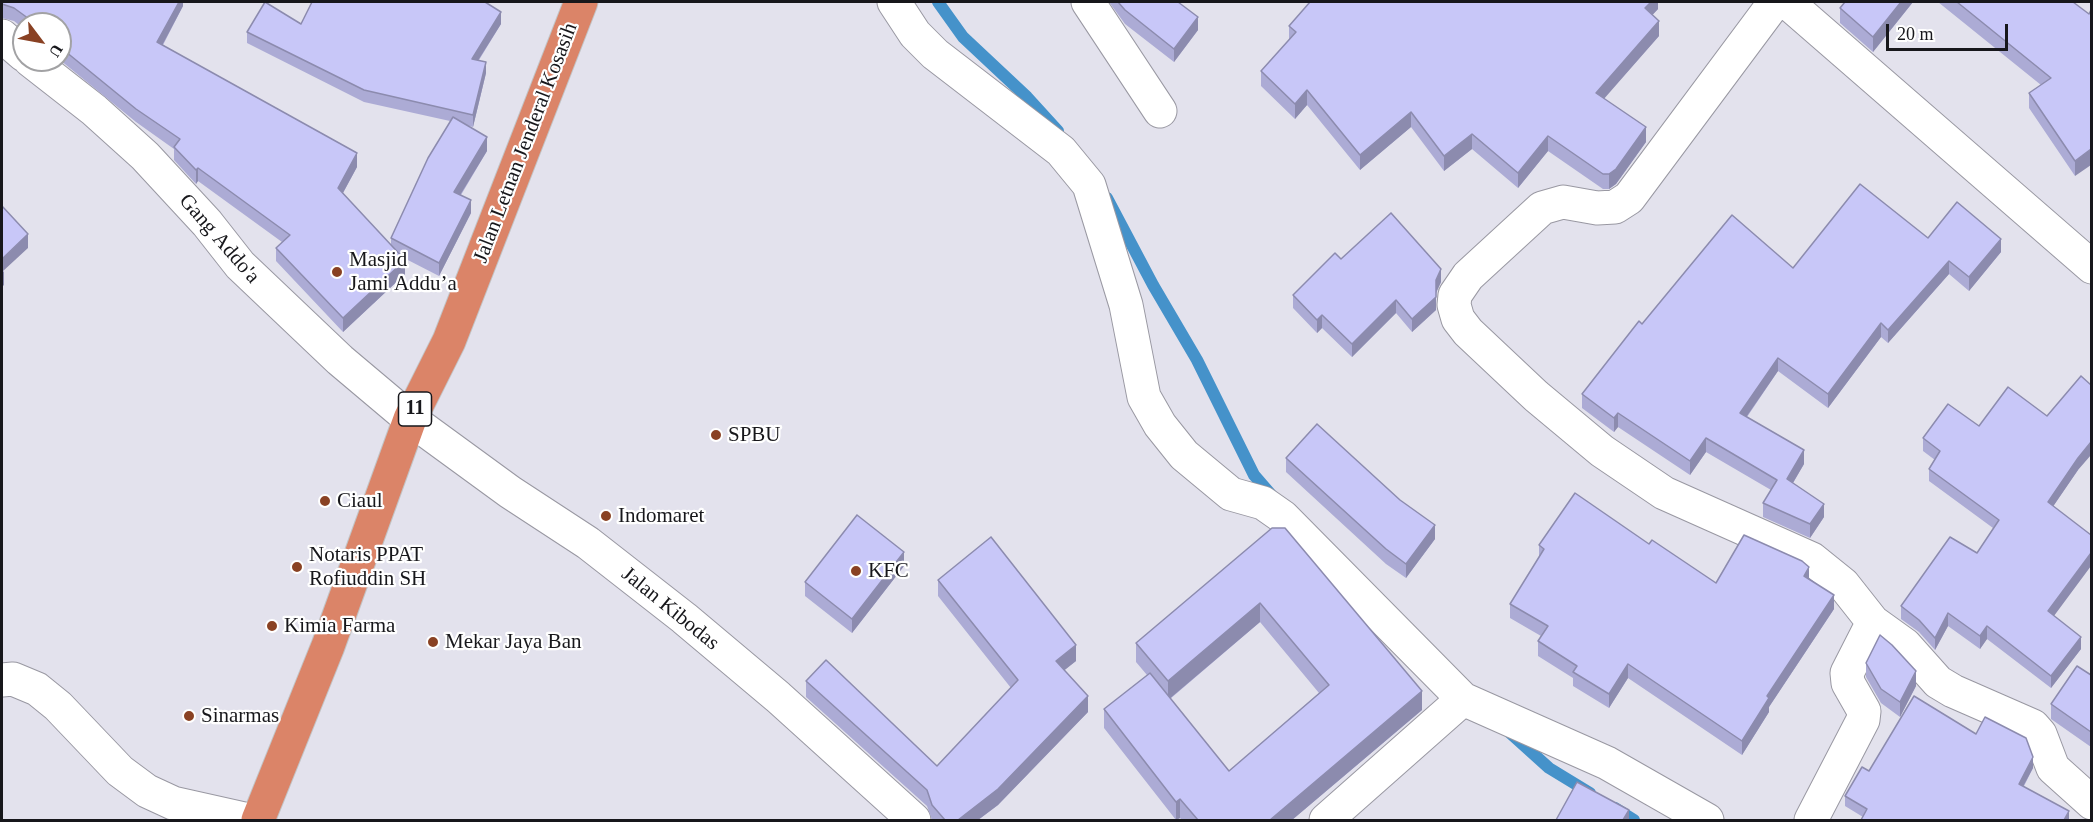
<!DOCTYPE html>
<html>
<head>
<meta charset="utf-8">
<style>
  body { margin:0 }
  #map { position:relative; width:2093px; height:822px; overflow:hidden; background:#e3e2ed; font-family:"Times New Roman",serif }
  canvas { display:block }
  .frame { position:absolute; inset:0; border:3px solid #17171b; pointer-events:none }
  .north { position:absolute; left:12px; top:12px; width:60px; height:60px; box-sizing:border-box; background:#fff; border:2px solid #a2a2a4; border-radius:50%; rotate:122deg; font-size:16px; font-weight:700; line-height:24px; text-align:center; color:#17171b }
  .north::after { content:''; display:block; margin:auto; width:21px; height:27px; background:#894123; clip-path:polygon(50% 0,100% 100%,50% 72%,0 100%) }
  .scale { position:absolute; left:1886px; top:24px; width:122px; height:27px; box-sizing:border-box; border:3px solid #17171b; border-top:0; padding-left:8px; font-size:18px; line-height:21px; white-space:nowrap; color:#17171b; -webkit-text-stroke:4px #fff; paint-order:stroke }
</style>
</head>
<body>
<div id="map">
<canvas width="2093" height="822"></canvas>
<div class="frame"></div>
<div class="north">U</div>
<div class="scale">20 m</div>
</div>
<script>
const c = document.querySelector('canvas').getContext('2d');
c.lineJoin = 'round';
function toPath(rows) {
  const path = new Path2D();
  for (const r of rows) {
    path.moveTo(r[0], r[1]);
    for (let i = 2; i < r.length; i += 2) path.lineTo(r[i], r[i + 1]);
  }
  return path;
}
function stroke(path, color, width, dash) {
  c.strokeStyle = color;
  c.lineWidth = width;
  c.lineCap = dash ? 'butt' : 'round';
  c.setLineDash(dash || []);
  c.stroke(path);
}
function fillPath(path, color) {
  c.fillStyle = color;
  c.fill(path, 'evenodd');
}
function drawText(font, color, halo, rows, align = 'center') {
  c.font = font + ' "Times New Roman",serif';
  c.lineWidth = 4.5;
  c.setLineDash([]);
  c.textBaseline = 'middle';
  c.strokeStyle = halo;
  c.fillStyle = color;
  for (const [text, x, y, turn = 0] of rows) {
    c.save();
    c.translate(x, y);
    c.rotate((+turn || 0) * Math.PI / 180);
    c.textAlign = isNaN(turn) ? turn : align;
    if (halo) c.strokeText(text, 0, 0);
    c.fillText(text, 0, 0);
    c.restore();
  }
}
stroke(toPath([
  [938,2,963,37,1027,97,1058,131],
  [1107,198,1153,285,1197,360,1254,475,1273,497],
  [1508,731,1549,768,1590,793],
  [1615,808,1634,820]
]), '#4592ca', 12);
const minor = toPath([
  [894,2,915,34,935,54,1061,151,1089,185,1126,305,1144,397,1160,425,1184,455,1231,494,1263,503,1283,517,1463,699,1607,763,1707,820],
  [1088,2,1160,111],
  [1775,2,1629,198,1615,207,1597,208,1563,202,1542,208,1468,276,1455,295,1454,305,1458,319,1468,332,1536,396,1602,451,1664,493,1812,559,1843,584,1873,622,1847,673,1848,683,1864,711,1863,720,1811,820],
  [1787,2,2092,267],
  [2,36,24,55],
  [30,60,94,110,145,156,207,223,240,265,340,360,410,419,510,492,588,543,684,618,778,697,914,820],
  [1873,622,1905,645,1938,682,1953,691,2033,726,2040,734,2053,768,2092,803],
  [2,680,13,679,37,689,58,706,120,771,147,791,173,803,249,820],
  [1326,820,1463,699]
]);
const highway = toPath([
  [258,820,328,646,410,419,449,341,581,2]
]);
stroke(minor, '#9998a2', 35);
stroke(highway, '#c3c3c4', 35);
stroke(minor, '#fff', 33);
stroke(highway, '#db8468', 33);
fillPath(toPath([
  [2,2,183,2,183,6,163,45,357,167,343,193,391,246,391,238,450,121,364,102,247,43,247,32,301,24,501,24,479,60,486,73,473,127,466,125,487,151,461,195,471,213,439,276,402,257,405,274,343,332,276,261,276,248,282,242,198,181,196,184,174,160,174,149,136,122,60,60,60,24,24,24,24,29,14,21,2,18],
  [1109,2,1178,2,1198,30,1174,62,1125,24],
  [1658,2,1658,9,1652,15,1659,36,1604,98,1646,142,1616,184,1609,189,1603,189,1548,151,1518,188,1472,149,1444,171,1411,127,1360,170,1307,105,1295,119,1261,86,1261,71,1289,40,1289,26],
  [1845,2,1913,2,1873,52,1840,23,1840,8],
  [1938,2,2073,2,2089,14,2075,176,2029,108,2029,93,2041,85],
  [1928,238,2001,252,1969,291,1949,274,1888,343,1881,337,1828,408,1778,371,1747,417,1804,464,1793,483,1824,517,1810,538,1763,517,1763,503,1771,490,1706,452,1690,475,1618,427,1614,432,1582,408,1582,394,1642,324,1793,268],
  [1341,259,1441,282,1436,293,1436,310,1412,332,1396,313,1352,357,1322,328,1317,333,1293,308,1293,295],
  [1979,426,2078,470,2053,506,2054,616,2081,649,2051,688,1987,639,1980,649,1948,626,1935,650,1919,632,1901,619,1901,606,1977,553,1993,528,1929,481,1929,469,1935,460,1923,451,1923,438],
  [1286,458,1435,539,1406,578,1386,564,1286,472],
  [1272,528,1422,710,1292,820,1182,820,1180,818,1177,820,1176,820,1104,728,1104,709,1147,675,1136,662,1136,643],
  [1260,622,1319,693,1229,771,1170,699],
  [1649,544,1716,583,1809,579,1834,609,1769,707,1769,712,1742,755,1628,678,1609,708,1573,686,1573,678,1538,656,1538,641,1541,636,1510,618,1510,604,1539,558,1539,545],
  [904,566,852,633,805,596,805,582],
  [938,580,1076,661,1064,670,1088,712,998,805,978,820,932,820,927,806,806,697,806,681,937,766,1011,688,938,596],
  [1866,663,1916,686,1900,717,1881,703,1866,677],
  [2091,675,2091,747,2051,719,2051,704],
  [1976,734,2033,768,2024,786,2069,820,1863,817,1845,806,1845,796,1869,771]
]), '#acabd5');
fillPath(toPath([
  [179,2,183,2,183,6,157,55,157,42],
  [1651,2,1658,2,1658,9,1645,23,1645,8],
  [1901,2,1913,2,1873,52,1873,37],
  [501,12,501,24,472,70,472,59],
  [1198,17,1198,30,1174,62,1174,49],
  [1659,21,1659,36,1596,108,1596,93],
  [486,62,486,73,473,127,473,115],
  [1307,90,1307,105,1295,119,1295,104],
  [1411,112,1411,127,1360,170,1360,155],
  [1646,127,1646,142,1616,184,1609,189,1609,174],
  [1472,134,1472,149,1444,171,1444,156],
  [1548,136,1548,151,1518,188,1518,173],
  [487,137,487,151,454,205,454,192],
  [2091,149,2091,165,2075,176,2075,161],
  [357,153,357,167,338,202,338,188],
  [198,168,198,181,196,184,196,170],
  [471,200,471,213,439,276,439,263],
  [28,234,28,248,2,272,2,259],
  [2001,239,2001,252,1969,291,1969,277],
  [405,260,405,274,343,332,343,318],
  [1949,261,1949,274,1888,343,1888,330],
  [1441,269,1441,282,1436,293,1436,310,1412,332,1412,319,1436,280],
  [4,271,4,285,2,287,2,273],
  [1396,300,1396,313,1352,357,1352,344],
  [1322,315,1322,328,1317,333,1317,320],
  [1881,323,1881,337,1828,408,1828,394],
  [1778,358,1778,371,1740,426,1740,413],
  [1618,413,1618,427,1614,432,1614,418],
  [1706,438,1706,452,1690,475,1690,461],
  [2091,442,2091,455,2078,470,2048,514,2048,502,2078,458],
  [1804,450,1804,464,1787,493,1787,479],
  [1824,504,1824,517,1810,538,1810,524],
  [1435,525,1435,539,1406,578,1406,564],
  [904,552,904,566,852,633,852,619],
  [2091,553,2091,566,2048,624,2048,611],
  [1809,567,1809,581,1804,576],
  [1834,595,1834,609,1769,707,1769,712,1742,755,1742,741,1767,696],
  [1260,603,1260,622,1168,700,1168,681],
  [1948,613,1948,626,1935,650,1935,638],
  [1987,626,1987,639,1980,649,1980,636],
  [2081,637,2081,649,2051,688,2051,676],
  [1076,645,1076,661,1056,677,1056,661],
  [1628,664,1628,678,1609,708,1609,694],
  [1916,671,1916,686,1900,717,1900,702],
  [1422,691,1422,710,1292,820,1270,820],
  [1088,696,1088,712,998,805,978,820,958,820],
  [2033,757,2033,768,2019,794,2019,784],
  [1180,799,1180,818,1176,820,1176,802],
  [1629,810,1629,820,1623,820],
  [2069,811,2069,820,2064,820]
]), '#8c8bae');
const building = toPath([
  [2,2,179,2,157,42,357,153,338,188,405,260,343,318,276,248,290,235,198,168,196,170,174,147,180,139,136,109,60,47,60,24,36,24,14,8,2,4,2,2],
  [265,2,301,24,312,2,485,2,501,12,472,59,486,62,473,115,364,90,247,32,265,2],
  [1118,2,1178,2,1198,17,1174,49,1125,10,1118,2],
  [1310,2,1651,2,1645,8,1659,21,1596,93,1646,127,1616,169,1609,174,1603,174,1548,136,1518,173,1472,134,1444,156,1411,112,1360,155,1307,90,1295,104,1261,71,1296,32,1289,26,1310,2],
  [1845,2,1901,2,1873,37,1840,8,1845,2],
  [1957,2,2073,2,2089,14,2091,10,2091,149,2075,161,2029,93,2051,78,1957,2],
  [453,117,487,137,454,192,471,200,439,263,391,238,428,158,453,117],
  [1860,184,1928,238,1957,202,2001,239,1969,277,1949,261,1888,330,1881,323,1828,394,1778,358,1740,413,1804,450,1787,479,1824,504,1810,524,1763,503,1777,480,1706,438,1690,461,1618,413,1614,418,1582,394,1639,321,1642,324,1732,215,1793,268,1860,184],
  [2,206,28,234,2,259,2,206],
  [1391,213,1441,269,1436,280,1436,297,1412,319,1396,300,1352,344,1322,315,1317,320,1293,295,1335,253,1341,259,1391,213],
  [2081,376,2091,385,2091,442,2078,458,2048,502,2091,535,2091,553,2048,611,2081,637,2051,676,1987,626,1980,636,1948,613,1935,638,1919,620,1901,606,1950,537,1977,553,1999,520,1929,469,1940,451,1923,438,1948,404,1979,426,2008,387,2047,416,2081,376],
  [1317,424,1400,500,1435,525,1406,564,1386,549,1286,458,1317,424],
  [1575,493,1649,544,1652,540,1716,583,1744,535,1802,561,1809,567,1804,576,1834,595,1767,696,1769,698,1742,741,1628,664,1609,694,1573,672,1577,666,1538,641,1548,626,1510,604,1544,549,1539,545,1575,493],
  [857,515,904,552,852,619,805,582,857,515],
  [1272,528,1285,528,1422,691,1270,820,1198,820,1180,799,1176,802,1104,709,1150,673,1229,771,1329,685,1260,603,1168,681,1136,643,1272,528],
  [991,537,1076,645,1056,661,1088,696,998,789,958,820,945,820,932,805,927,790,806,681,826,660,937,766,1018,680,938,580,991,537],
  [1880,635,1892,645,1916,671,1900,702,1881,689,1866,663,1880,635],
  [2077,666,2091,675,2091,732,2051,704,2077,666],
  [1914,696,1976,734,1985,717,2026,738,2033,757,2019,784,2069,811,2064,820,1861,820,1867,809,1845,796,1862,767,1869,771,1914,696],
  [1577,782,1629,810,1623,820,1556,820,1577,782]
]);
fillPath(building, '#c8c7f8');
stroke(building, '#8c8bae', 1.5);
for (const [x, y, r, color] of [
  [337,272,6,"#894123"],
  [716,435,6,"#894123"],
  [325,501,6,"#894123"],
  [606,516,6,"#894123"],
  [297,567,6,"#894123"],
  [856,571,6,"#894123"],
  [272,626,6,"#894123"],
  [433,642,6,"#894123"],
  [189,716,6,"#894123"]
]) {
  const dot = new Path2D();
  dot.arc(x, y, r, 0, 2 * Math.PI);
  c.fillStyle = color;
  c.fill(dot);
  stroke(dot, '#fff', 2);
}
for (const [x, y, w] of [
  [415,409,33]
]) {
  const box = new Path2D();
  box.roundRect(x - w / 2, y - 17, w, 34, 4.5);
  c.fillStyle = '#fff';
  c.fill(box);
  stroke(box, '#17171b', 1.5);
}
drawText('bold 20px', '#17171b', null, [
  ["11",415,409]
]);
drawText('21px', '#17171b', '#fff', [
  ["Jalan Letnan Jenderal Kosasih",526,143,-69],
  ["Gang Addo'a",219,239,49],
  ["Jalan Kibodas",670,609,39]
]);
drawText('21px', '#17171b', '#fff', [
  ["Masjid",349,260],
  ["Jami Addu’a",349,284],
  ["SPBU",728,435],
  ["Ciaul",337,501],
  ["Indomaret",618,516],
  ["Notaris PPAT",309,555],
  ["Rofiuddin SH",309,579],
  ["KFC",868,571],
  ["Kimia Farma",284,626],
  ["Mekar Jaya Ban",445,642],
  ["Sinarmas",201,716]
], 'left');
</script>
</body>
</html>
